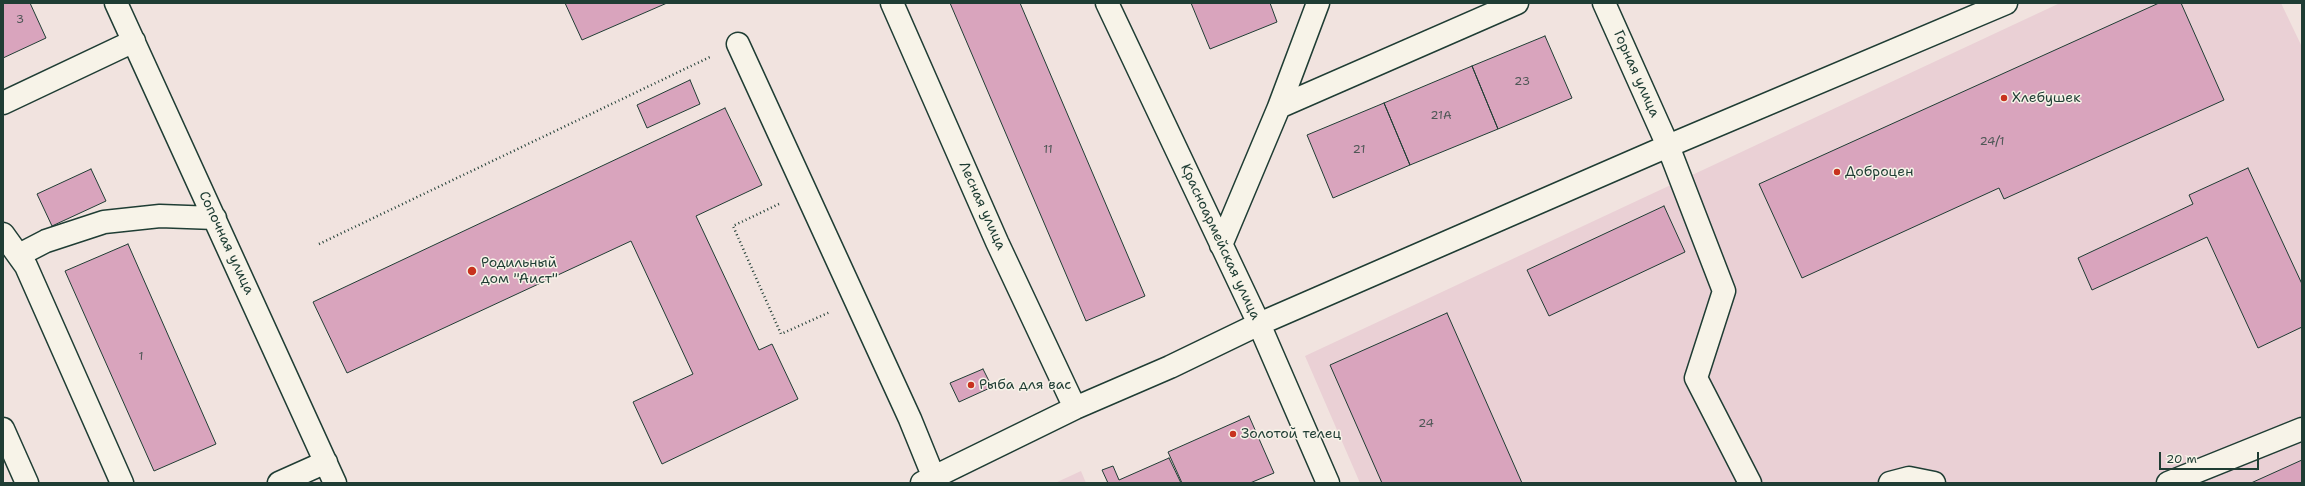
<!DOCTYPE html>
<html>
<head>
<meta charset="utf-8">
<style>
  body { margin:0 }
  #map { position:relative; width:2305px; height:486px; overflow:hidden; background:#f1e3df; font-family:"Shantell Sans",sans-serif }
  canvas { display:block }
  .frame { position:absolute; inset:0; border:4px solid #1f3d34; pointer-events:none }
  .scale { position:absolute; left:2159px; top:452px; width:100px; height:18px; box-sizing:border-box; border:2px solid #1f3d34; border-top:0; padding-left:5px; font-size:12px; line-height:14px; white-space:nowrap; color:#1f3d34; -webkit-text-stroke:3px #f7f3e8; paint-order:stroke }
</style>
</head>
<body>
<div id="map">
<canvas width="2305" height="486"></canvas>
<div class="frame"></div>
<div class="scale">20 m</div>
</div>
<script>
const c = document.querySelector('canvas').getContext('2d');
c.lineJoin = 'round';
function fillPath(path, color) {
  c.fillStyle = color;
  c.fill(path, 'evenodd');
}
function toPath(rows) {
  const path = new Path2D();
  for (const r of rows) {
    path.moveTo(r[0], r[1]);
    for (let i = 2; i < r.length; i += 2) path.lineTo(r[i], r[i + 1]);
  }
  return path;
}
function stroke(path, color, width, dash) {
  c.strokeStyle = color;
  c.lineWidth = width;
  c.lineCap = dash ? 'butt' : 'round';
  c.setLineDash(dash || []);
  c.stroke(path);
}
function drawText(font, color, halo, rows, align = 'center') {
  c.font = font + ' "Shantell Sans",sans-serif';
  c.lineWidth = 3;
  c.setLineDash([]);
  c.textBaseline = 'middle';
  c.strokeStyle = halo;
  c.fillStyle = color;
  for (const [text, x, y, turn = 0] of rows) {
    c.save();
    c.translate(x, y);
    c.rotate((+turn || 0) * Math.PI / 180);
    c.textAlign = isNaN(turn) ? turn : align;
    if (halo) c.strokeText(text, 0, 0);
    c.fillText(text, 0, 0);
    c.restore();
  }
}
fillPath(toPath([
  [2060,3,2281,3,2302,47,2302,483,1360,483,1305,356],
  [1081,471,1086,483,1055,483]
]), '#ead0d5');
const building = toPath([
  [3,3,30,3,46,38,3,58,3,3],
  [565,3,667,3,582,40,565,3],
  [950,3,1020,3,1145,296,1086,321,950,3],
  [1191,3,1270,3,1277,22,1210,49,1191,3],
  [2159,3,2181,3,2224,100,2004,199,1999,188,1802,278,1759,184,2159,3],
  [1545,36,1572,98,1498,129,1472,66,1545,36],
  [1472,66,1498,129,1410,165,1384,103,1472,66],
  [690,80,700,104,647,128,637,105,690,80],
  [1384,103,1410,165,1333,198,1307,135,1384,103],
  [725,108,762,185,696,216,759,350,772,344,798,399,662,464,633,402,693,374,631,241,347,373,313,302,725,108],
  [2248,168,2302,284,2302,327,2258,348,2207,237,2092,290,2078,258,2193,204,2189,195,2248,168],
  [91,169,106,201,52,226,37,194,91,169],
  [1664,206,1685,252,1549,316,1527,270,1664,206],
  [128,244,216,444,154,471,65,271,128,244],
  [1447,313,1522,483,1382,483,1330,365,1447,313],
  [983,369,992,387,959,402,950,383,983,369],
  [1249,416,1274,473,1250,483,1182,483,1168,452,1249,416],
  [1169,458,1181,483,1108,483,1102,470,1113,466,1119,480,1169,458],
  [2302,460,2302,483,2251,483,2302,460]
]);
fillPath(building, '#d9a4bd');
stroke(building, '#1f3d34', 1);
const minor = toPath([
  [116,3,335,483],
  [892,3,997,242,1075,408],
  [1107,3,1259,324,1328,483],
  [1604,3,1668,146,1724,291,1696,378,1750,483],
  [738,44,910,419,934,478],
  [3,103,134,41],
  [1279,107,1318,3],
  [3,234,26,266,122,483],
  [1221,245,1279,107,1517,3],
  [19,255,46,241,104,222,160,216,215,218],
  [3,429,27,483],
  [279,483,326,462],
  [922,483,1075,408,1170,367,1259,324,1668,146,2006,3],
  [1890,483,1909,478,1934,483],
  [2168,483,2302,429]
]);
stroke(minor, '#1f3d34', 25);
stroke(toPath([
  [779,204,733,226,781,334,830,312],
  [319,244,712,56]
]), '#1f3d34', 2.5, [1, 3]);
stroke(minor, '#f7f3e8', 22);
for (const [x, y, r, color] of [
  [2004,98,4,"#c8321e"],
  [1837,172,4,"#c8321e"],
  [472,271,5,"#c8321e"],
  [971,385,4,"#c8321e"],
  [1233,434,4,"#c8321e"]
]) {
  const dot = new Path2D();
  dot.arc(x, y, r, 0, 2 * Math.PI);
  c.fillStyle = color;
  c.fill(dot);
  stroke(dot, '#f7f3e8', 1.5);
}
drawText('12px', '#4e5756', null, [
  ["3",20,20],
  ["23",1522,82],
  ["21А",1441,116],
  ["24/1",1992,142],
  ["11",1048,150],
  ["21",1359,150],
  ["1",141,357],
  ["24",1426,424]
]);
drawText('14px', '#1f3d34', '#f7f3e8', [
  ["Горная улица",1636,74,66],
  ["Лесная улица",982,206,66],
  ["Красноармейская улица",1220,242,65],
  ["Сопочная улица",226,243,65]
]);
drawText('14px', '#1f3d34', '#f7f3e8', [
  ["Хлебушек",2012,98],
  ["Доброцен",1845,172],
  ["Родильный",481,263],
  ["дом \"Аист\"",481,279],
  ["Рыба для вас",979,385],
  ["Золотой телец",1241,434]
], 'left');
</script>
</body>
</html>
